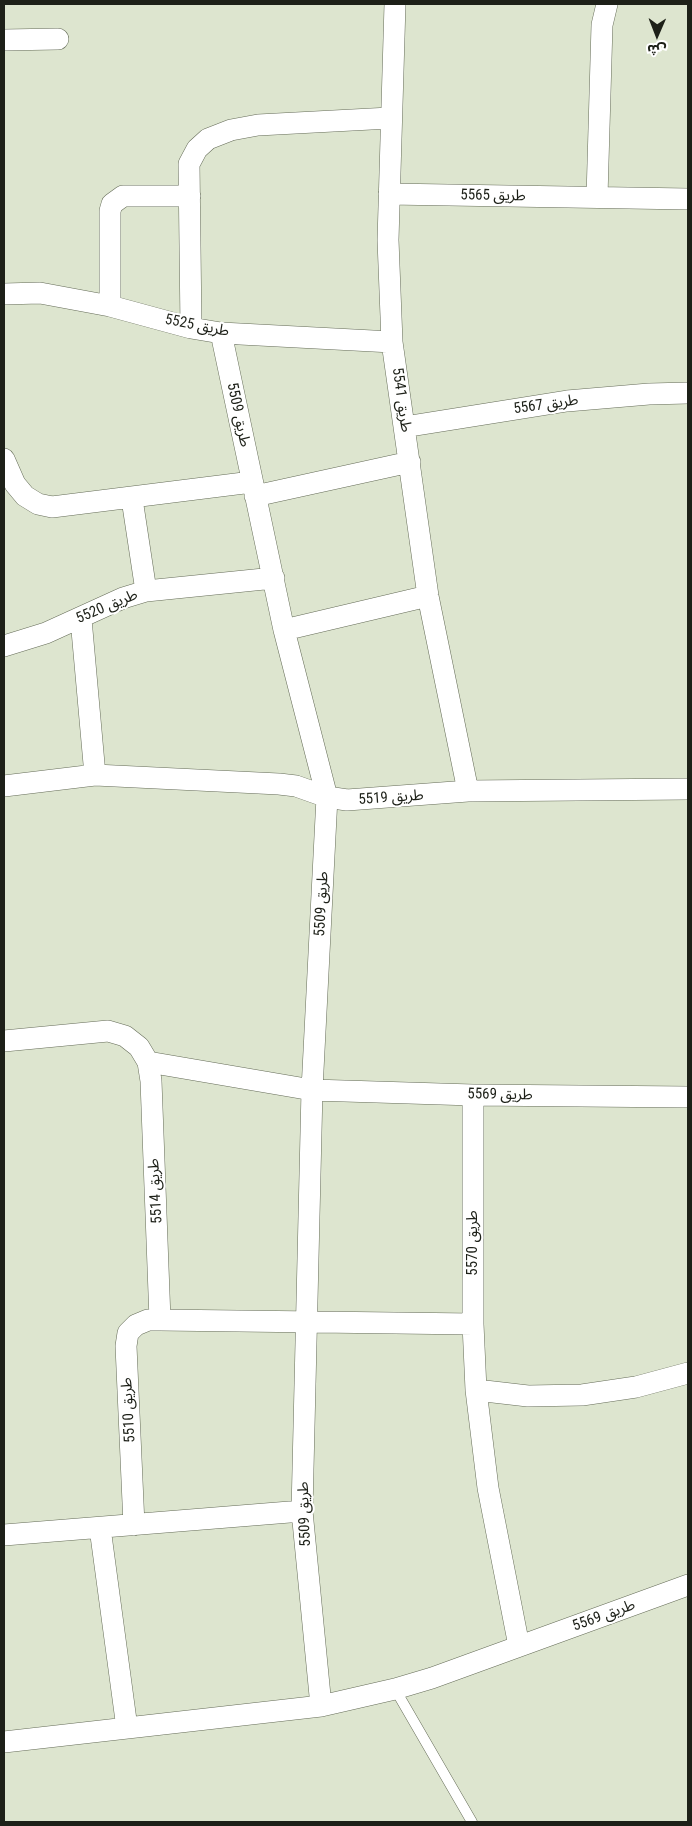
<!DOCTYPE html>
<html>
<head>
<meta charset="utf-8">
<style>
  body { margin:0 }
  #map { position:relative; width:692px; height:1826px; overflow:hidden; background:#dde5cf; font-family:"Roboto Condensed","Noto Sans Arabic",sans-serif }
  canvas { display:block }
  .frame { position:absolute; inset:0; border:5px solid #1d2018; pointer-events:none }
  .north { position:absolute; left:632px; top:10px; width:50px; height:50px; -webkit-text-stroke:4px #fff; paint-order:stroke; rotate:181deg; font-size:14px; font-weight:700; line-height:20px; text-align:center; color:#1d2018 }
  .north::after { content:''; display:block; margin:auto; width:18px; height:22px; background:#1d2018; clip-path:polygon(50% 0,100% 100%,50% 72%,0 100%) }
</style>
</head>
<body>
<div id="map">
<canvas width="692" height="1826"></canvas>
<div class="frame"></div>
<div class="north">ش</div>
</div>
<script>
const c = document.querySelector('canvas').getContext('2d');
c.lineJoin = 'round';
function toPath(rows) {
  const path = new Path2D();
  for (const r of rows) {
    path.moveTo(r[0], r[1]);
    for (let i = 2; i < r.length; i += 2) path.lineTo(r[i], r[i + 1]);
  }
  return path;
}
function stroke(path, color, width, dash) {
  c.strokeStyle = color;
  c.lineWidth = width;
  c.lineCap = dash ? 'butt' : 'round';
  c.setLineDash(dash || []);
  c.stroke(path);
}
function drawText(font, color, halo, rows, align = 'center') {
  c.font = font + ' "Roboto Condensed","Noto Sans Arabic",sans-serif';
  c.lineWidth = 4;
  c.setLineDash([]);
  c.textBaseline = 'middle';
  c.strokeStyle = halo;
  c.fillStyle = color;
  for (const [text, x, y, turn = 0] of rows) {
    c.save();
    c.translate(x, y);
    c.rotate((+turn || 0) * Math.PI / 180);
    c.textAlign = isNaN(turn) ? turn : align;
    if (halo) c.strokeText(text, 0, 0);
    c.fillText(text, 0, 0);
    c.restore();
  }
}
const service = toPath([
  [395,1689,472,1822]
]);
const minor = toPath([
  [395,4,388,240,392,342,428,596,468,791],
  [4,40,58,39],
  [389,194,688,199],
  [597,197,602,25,607,4],
  [4,294,40,293,110,306,191,328,221,333,392,342],
  [110,306,110,211,112,204,123,196,190,196],
  [191,328,189,164,197,149,208,139,231,130,258,125,390,118],
  [221,333,284,630,327,797,312,1090,302,1511,321,1706],
  [404,427,567,401,649,394,688,393],
  [4,459,15,484,25,496,38,504,52,507,252,482],
  [255,496,410,462],
  [132,499,146,591],
  [81,619,95,775],
  [284,630,428,596],
  [4,646,46,633,123,598,146,591,274,578],
  [4,786,95,775,279,784,296,786,327,797,347,800,468,791,688,789],
  [4,1041,108,1031,125,1036,139,1047,148,1062,151,1081,160,1320],
  [148,1062,312,1090,473,1095,688,1097],
  [473,1095,473,1324,476,1390,488,1488,519,1646],
  [476,1390,528,1396,582,1395,636,1387,688,1373],
  [134,1525,126,1346,128,1333,136,1325,148,1320,160,1320,473,1324],
  [100,1528,127,1728],
  [4,1535,302,1511],
  [4,1742,321,1706,395,1689,432,1678,688,1585]
]);
stroke(service, '#656c58', 11);
stroke(minor, '#656c58', 22);
stroke(service, '#fff', 10);
stroke(minor, '#fff', 21);
drawText('15px', '#1d2018', '#fff', [
  ["طريق 5565",493,196,1],
  ["طريق 5525",197,326,11],
  ["طريق 5541",401,400,82],
  ["طريق 5567",546,405,-8],
  ["طريق 5509",238,415,78],
  ["طريق 5520",107,607,-23],
  ["طريق 5519",391,798,-4],
  ["طريق 5509",322,904,-87],
  ["طريق 5569",500,1095,1],
  ["طريق 5514",156,1191,-93],
  ["طريق 5570",473,1243,-90],
  ["طريق 5510",129,1410,-93],
  ["طريق 5509",305,1514,-92],
  ["طريق 5569",604,1616,-20]
]);
</script>
</body>
</html>
